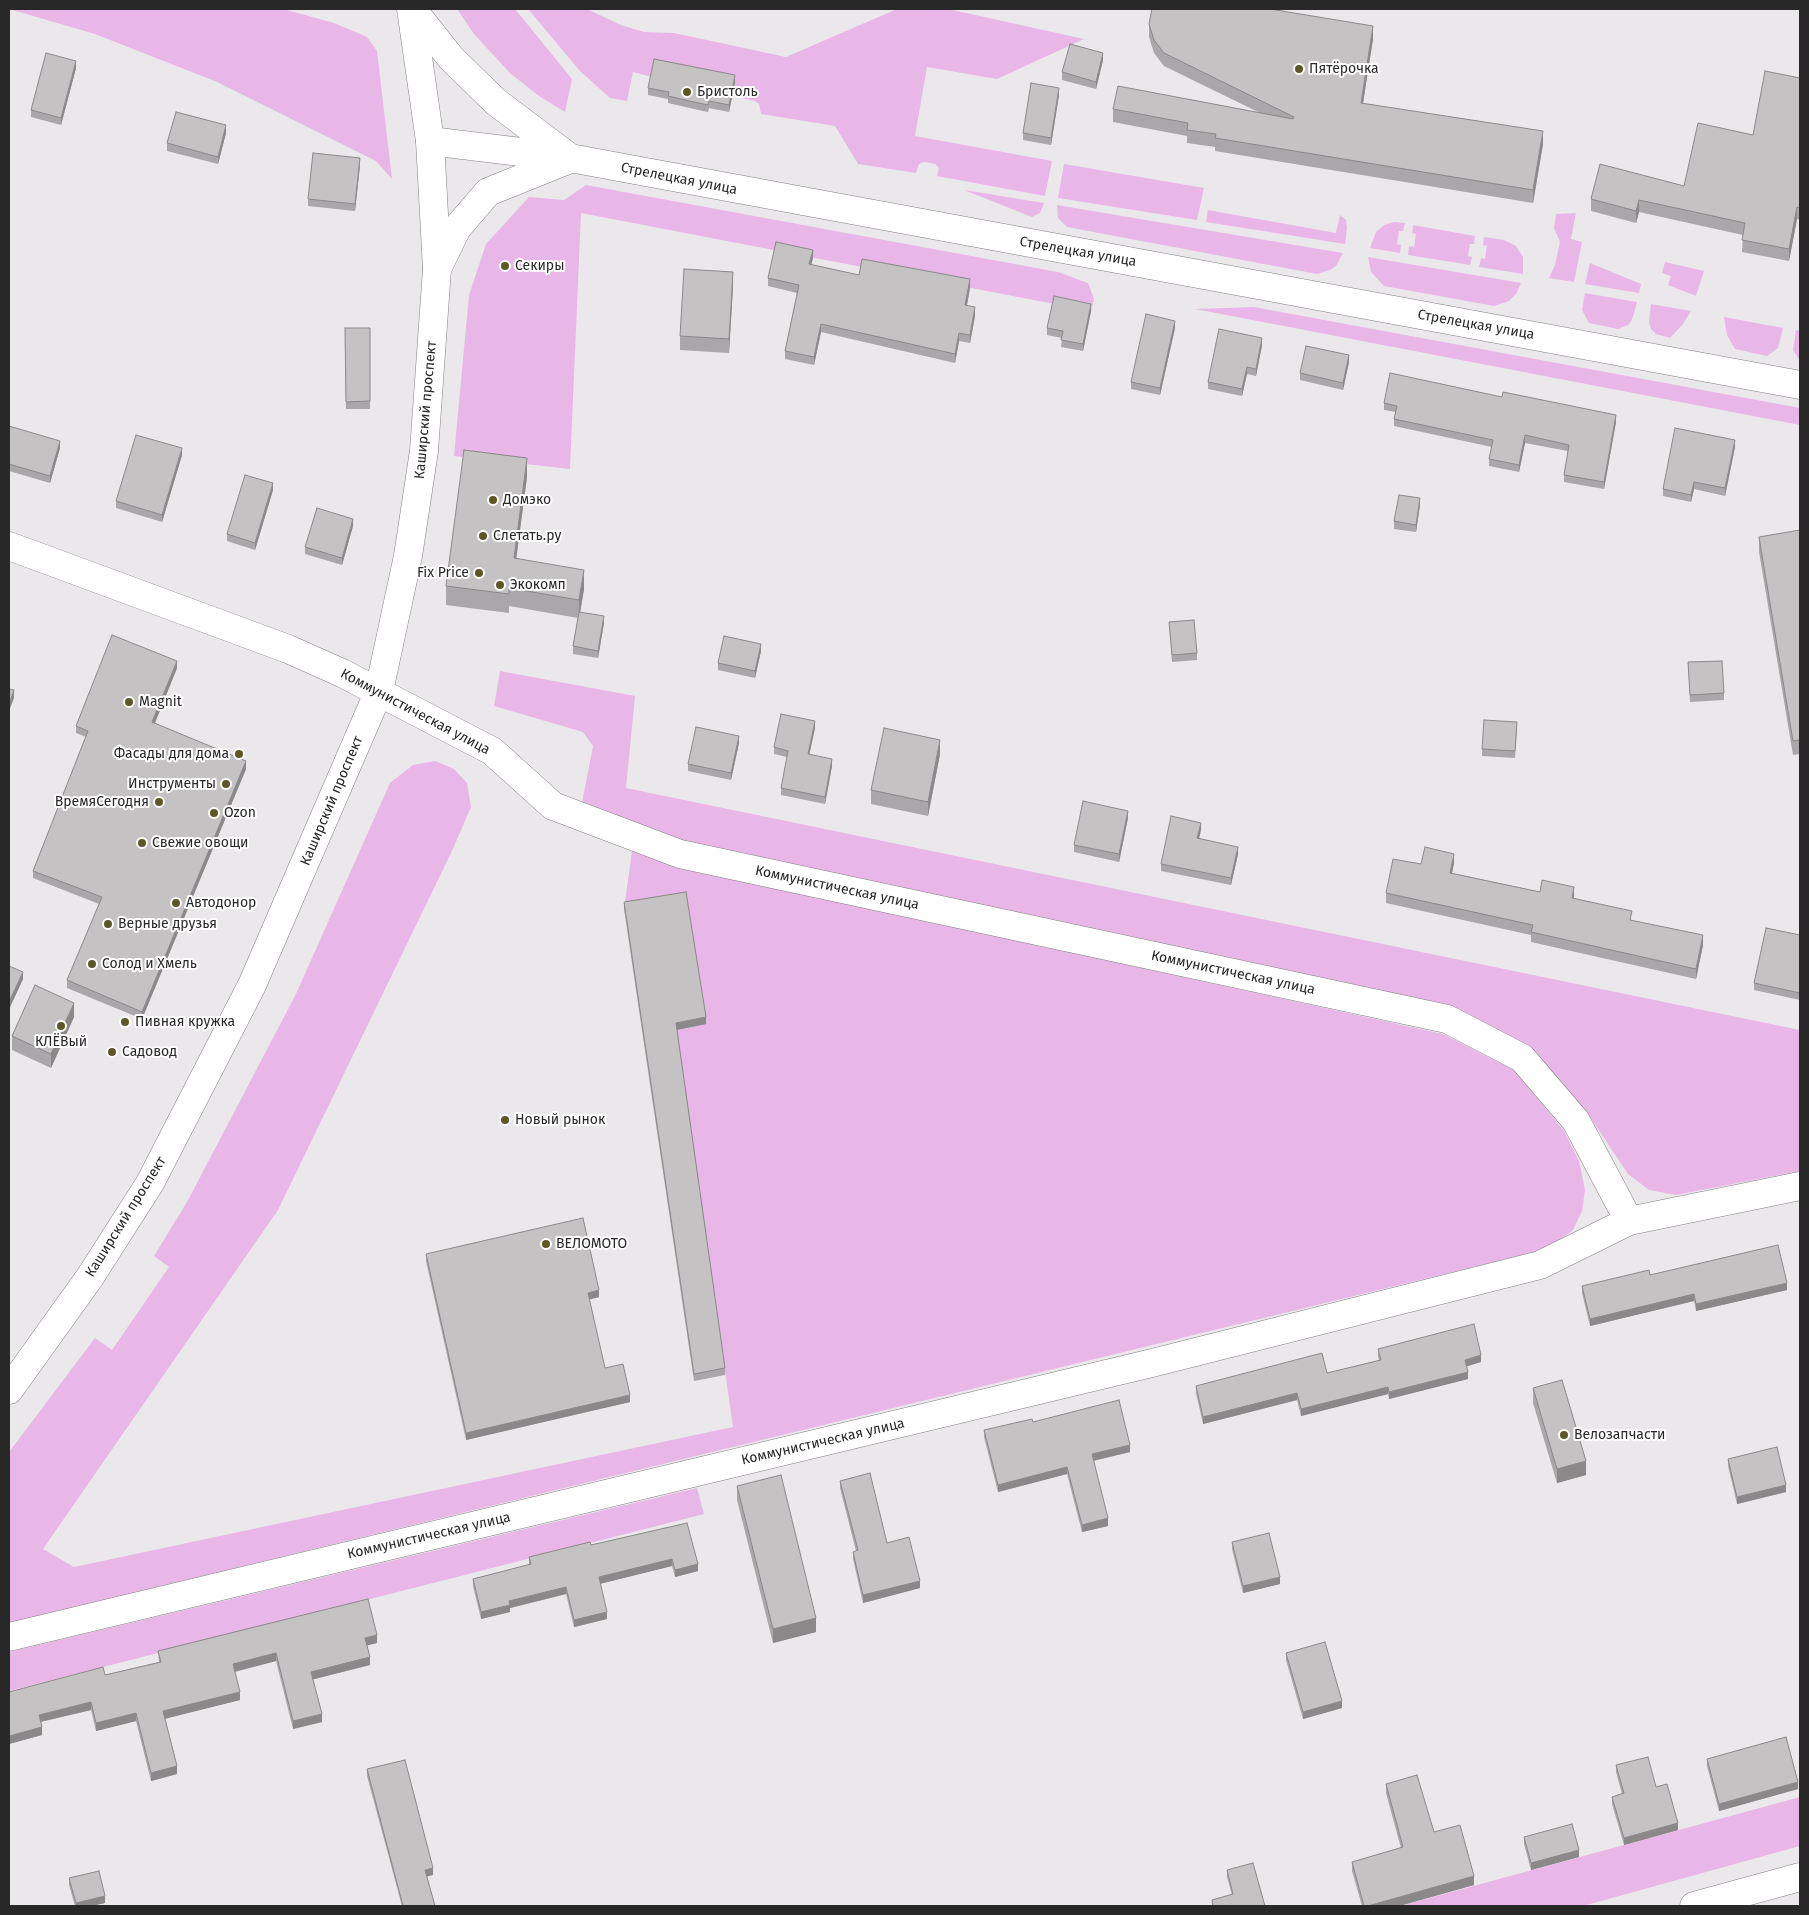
<!DOCTYPE html>
<html>
<head>
<meta charset="utf-8">
<style>
  body { margin:0 }
  #map { position:relative; width:1809px; height:1915px; overflow:hidden; background:#ebe8eb; font-family:"Fira Sans",sans-serif }
  canvas { display:block }
  .frame { position:absolute; inset:0; border:10px solid #292829; pointer-events:none }
</style>
</head>
<body>
<div id="map">
<canvas width="1809" height="1915"></canvas>
<div class="frame"></div>
</div>
<script>
const c = document.querySelector('canvas').getContext('2d');
c.lineJoin = 'round';
function fillPath(path, color) {
  c.fillStyle = color;
  c.fill(path, 'evenodd');
}
function toPath(rows) {
  const path = new Path2D();
  for (const r of rows) {
    path.moveTo(r[0], r[1]);
    for (let i = 2; i < r.length; i += 2) path.lineTo(r[i], r[i + 1]);
  }
  return path;
}
function stroke(path, color, width, dash) {
  c.strokeStyle = color;
  c.lineWidth = width;
  c.lineCap = dash ? 'butt' : 'round';
  c.setLineDash(dash || []);
  c.stroke(path);
}
function drawText(font, color, halo, rows, align = 'center') {
  c.font = font + ' "Fira Sans",sans-serif';
  c.lineWidth = 4;
  c.setLineDash([]);
  c.textBaseline = 'middle';
  c.strokeStyle = halo;
  c.fillStyle = color;
  for (const [text, x, y, turn = 0] of rows) {
    c.save();
    c.translate(x, y);
    c.rotate((+turn || 0) * Math.PI / 180);
    c.textAlign = isNaN(turn) ? turn : align;
    if (halo) c.strokeText(text, 0, 0);
    c.fillText(text, 0, 0);
    c.restore();
  }
}
fillPath(toPath([
  [9,9,283,9,334,23,367,37,377,51,392,179,376,161,217,82,95,34],
  [457,9,515,9,572,79,565,112,539,96,510,73,474,34],
  [528,9,587,9,621,25,644,32,674,33,786,57,897,9,948,9,1084,39,997,79,927,67,915,136,1052,161,1045,196,937,176,939,168,935,164,924,162,919,164,916,173,858,164,835,126,761,114,759,104,755,101,733,96,735,82,652,77,633,72,627,101,610,98,580,71],
  [1064,164,1204,188,1197,220,1058,198],
  [586,185,1058,272,1088,283,1094,299,1091,311,581,213,570,469,454,456,469,295,486,244,529,197,564,200],
  [964,190,1044,203,1040,213,1032,217],
  [1057,205,1343,253,1336,266,1330,270,1317,274,1067,227,1058,218],
  [1208,210,1336,233,1340,215,1346,220,1347,227,1345,244,1206,222],
  [1576,213,1571,239,1582,242,1574,282,1549,278,1555,265,1560,242,1554,228,1556,214],
  [1394,222,1405,223,1403,231,1399,231,1397,244,1401,245,1400,253,1370,248,1376,232,1384,225],
  [1413,225,1475,236,1474,244,1470,244,1468,256,1472,257,1470,265,1408,255,1409,246,1414,247,1416,234,1412,233],
  [1484,237,1504,240,1516,246,1523,257,1523,274,1479,267,1481,258,1485,259,1487,246,1483,245],
  [1368,257,1521,283,1516,294,1509,301,1494,306,1384,286,1371,272],
  [1665,262,1704,271,1696,296,1668,285,1671,276,1662,273],
  [1590,263,1641,284,1639,293,1585,284],
  [1585,293,1637,302,1632,320,1628,325,1618,329,1589,323,1582,310],
  [1651,304,1691,311,1683,324,1670,338,1656,334,1651,329,1649,322],
  [1254,307,1800,408,1800,425,1195,309],
  [1724,317,1783,328,1778,348,1767,356,1735,349,1727,335],
  [1796,330,1800,331,1800,361,1793,350],
  [500,671,635,696,626,788,1800,1030,1800,1171,1676,1195,1649,1190,1628,1174,1588,1114,1531,1047,1451,1006,685,841,582,803,593,746,583,732,494,706],
  [435,761,454,769,467,783,471,807,452,851,278,1210,43,1549,74,1567,733,1427,676,1030,624,909,632,851,677,866,1443,1034,1514,1070,1564,1131,1579,1161,1585,1190,1582,1211,1573,1230,1555,1243,1535,1252,9,1623,9,1452,95,1338,112,1350,169,1267,154,1256,187,1202,295,996,390,783,413,765],
  [697,1488,704,1514,9,1691,9,1652],
  [1800,1797,1800,1846,1583,1906,1400,1906]
]), '#e9b7e7');
const minor = toPath([
  [9,546,288,649,342,673,492,751,553,806,680,854,1447,1019,1522,1058,1576,1121,1629,1221],
  [9,1637,1152,1363,1540,1265,1629,1221,1800,1186]
]);
const secondary = toPath([
  [412,9,451,58,496,102,569,157],
  [430,141,570,158,1800,385],
  [437,269,457,228,488,192,570,159],
  [1694,1906,1800,1877]
]);
const primary = toPath([
  [9,1390,90,1277,150,1183,252,985,379,691,408,556,424,451,437,269,430,141,411,9]
]);
stroke(minor, '#828082', 29);
stroke(secondary, '#828082', 29);
stroke(primary, '#828082', 29);
stroke(minor, '#fff', 28);
stroke(secondary, '#fff', 28);
stroke(primary, '#fff', 28);
fillPath(toPath([
  [1149,24,1373,39,1363,103,1543,144,1533,203,1215,151,1215,147,1187,143,1187,136,1113,122,1113,109,1258,112,1164,66,1154,53,1149,37],
  [1103,60,1096,89,1062,80,1062,72],
  [76,68,61,125,31,117,31,110],
  [1800,78,1800,220,1797,219,1789,261,1742,252,1743,235,1639,212,1636,223,1591,211,1591,199,1684,186,1753,135],
  [735,82,729,112,709,108,708,112,694,109,668,103,668,99,648,95,648,88],
  [1059,95,1051,145,1023,140,1023,133],
  [226,133,218,164,167,151,167,143],
  [360,165,355,211,308,206,308,199],
  [813,258,811,265,859,275,970,288,967,306,975,316,970,343,959,341,955,363,821,332,814,365,785,359,785,351,797,293,768,286,768,278],
  [733,286,729,353,680,350,680,336],
  [1091,311,1083,351,1061,347,1062,338,1047,335,1047,328],
  [345,328,370,328,370,409,346,409],
  [1175,328,1160,395,1131,389,1131,382],
  [1262,345,1256,376,1247,374,1242,396,1208,389,1208,382],
  [1349,362,1343,390,1300,380,1300,373],
  [1384,403,1616,422,1604,489,1564,482,1564,475,1568,451,1525,443,1519,472,1489,466,1489,459,1492,447,1394,426,1394,419,1396,412,1384,410],
  [9,426,60,448,50,483,9,471],
  [1735,447,1725,496,1694,489,1691,502,1663,496,1663,489],
  [182,455,162,522,116,508,116,501],
  [527,477,516,558,584,589,580,612,604,623,598,658,573,654,573,646,578,618,509,606,509,613,446,605,446,586],
  [273,490,255,550,227,541,227,534],
  [1420,505,1416,532,1394,529,1394,521],
  [353,526,342,565,305,554,305,547],
  [1800,530,1800,754,1793,755,1759,552,1759,537],
  [1169,622,1197,653,1197,660,1172,662],
  [761,651,755,678,718,670,718,663],
  [1688,662,1724,693,1724,700,1690,702],
  [177,668,155,723,246,769,142,1019,67,988,67,980,99,904,33,878,33,871,86,737,76,733,76,726],
  [815,728,809,754,832,766,825,804,781,795,781,788,787,757,774,754,774,747],
  [1517,729,1515,758,1482,756,1482,749],
  [739,743,731,780,688,771,688,764],
  [940,754,928,816,871,804,871,790],
  [1128,818,1119,862,1074,852,1074,845],
  [1201,830,1199,839,1238,854,1231,885,1161,871,1161,864],
  [1454,863,1452,873,1540,892,1574,897,1574,898,1632,921,1703,945,1696,979,1531,942,1531,935,1386,903,1386,893,1421,864],
  [624,902,706,1024,677,1030,725,1368,725,1375,694,1381,624,909],
  [1800,935,1800,1000,1754,990,1754,983],
  [9,966,23,979,10,1007,9,1006],
  [74,1017,51,1068,12,1050,12,1036],
  [426,1254,599,1297,589,1299,605,1368,630,1402,466,1440,426,1261],
  [1650,1275,1787,1290,1696,1311,1694,1301,1590,1326,1582,1293,1582,1286],
  [1378,1349,1481,1362,1466,1366,1468,1379,1389,1399,1388,1394,1301,1416,1297,1400,1203,1424,1196,1393,1196,1386,1327,1373,1379,1360,1378,1356],
  [1533,1388,1586,1475,1557,1483,1533,1403],
  [1033,1422,1130,1452,1093,1461,1108,1526,1082,1532,1067,1474,998,1492,984,1437,984,1430],
  [1728,1459,1786,1492,1737,1504,1728,1466],
  [840,1481,887,1543,920,1588,863,1603,853,1559,853,1552,856,1551,840,1488],
  [737,1486,816,1632,773,1643,737,1500],
  [687,1523,698,1571,675,1577,672,1566,600,1584,607,1619,574,1627,566,1594,510,1608,510,1612,481,1619,473,1586,473,1579,529,1565,529,1557,591,1545],
  [1232,1542,1280,1584,1243,1593,1232,1549],
  [377,1643,367,1645,370,1665,313,1679,322,1722,293,1729,276,1661,235,1672,240,1700,165,1719,177,1774,151,1781,136,1721,96,1731,91,1710,41,1722,42,1735,9,1744,105,1675,159,1662,158,1651],
  [1286,1653,1342,1708,1303,1719,1286,1660],
  [1707,1759,1798,1789,1719,1811,1707,1766],
  [1616,1765,1656,1787,1678,1830,1624,1845,1612,1804,1612,1797,1622,1794,1616,1772],
  [367,1769,433,1875,427,1876,435,1906,402,1906,367,1776],
  [1386,1784,1434,1832,1474,1885,1399,1906,1362,1906,1352,1871,1352,1862,1401,1848,1386,1793],
  [1524,1837,1579,1857,1531,1870,1524,1844],
  [1227,1870,1265,1906,1212,1906,1212,1900,1232,1895,1227,1877],
  [69,1878,105,1903,91,1906,75,1906,69,1885]
]), '#a9a7a9');
fillPath(toPath([
  [1373,26,1373,39,1361,116,1361,103],
  [1103,53,1103,60,1096,89,1096,82],
  [76,61,76,68,61,125,61,118],
  [735,75,735,82,729,112,729,105],
  [1059,88,1059,95,1051,145,1051,138],
  [226,125,226,133,218,164,218,157],
  [1543,131,1543,144,1533,203,1533,190],
  [360,158,360,165,355,211,355,204],
  [1639,200,1639,212,1636,223,1636,211],
  [1797,207,1797,219,1789,261,1789,249],
  [813,250,813,258,809,272,809,264],
  [733,272,733,286,729,353,729,339],
  [970,279,970,288,965,314,965,305],
  [1091,304,1091,311,1083,351,1083,344],
  [975,307,975,316,970,343,970,335],
  [1175,321,1175,328,1160,395,1160,388],
  [821,324,821,332,814,365,814,357],
  [959,333,959,341,955,363,955,354],
  [1262,338,1262,345,1256,376,1256,369],
  [1349,355,1349,362,1343,390,1343,383],
  [1247,367,1247,374,1242,396,1242,389],
  [1616,415,1616,422,1604,489,1604,482],
  [1525,435,1525,443,1519,472,1519,465],
  [1735,440,1735,447,1725,496,1725,488],
  [60,441,60,448,50,483,50,476],
  [182,448,182,455,162,522,162,515],
  [527,458,527,477,514,576,514,558],
  [1694,482,1694,489,1691,502,1691,495],
  [273,483,273,490,255,550,255,543],
  [1420,498,1420,505,1416,532,1416,525],
  [353,519,353,526,342,565,342,558],
  [584,570,584,589,579,619,579,600],
  [604,616,604,623,598,658,598,651],
  [761,644,761,651,755,678,755,671],
  [177,661,177,668,152,730,152,722],
  [14,690,14,698,9,711,9,704],
  [815,721,815,728,808,761,808,754],
  [739,736,739,743,731,780,731,773],
  [940,740,940,754,928,816,928,802],
  [832,759,832,766,825,804,825,797],
  [246,761,246,769,142,1019,142,1012],
  [1128,811,1128,818,1119,862,1119,854],
  [1201,823,1201,830,1197,846,1197,838],
  [1238,847,1238,854,1231,885,1231,878],
  [1454,854,1454,863,1450,883,1450,873],
  [1574,887,1574,897,1572,908,1572,898],
  [1703,935,1703,945,1696,979,1696,969],
  [23,972,23,979,10,1007,10,1000],
  [74,1003,74,1017,51,1068,51,1054],
  [706,1017,706,1024,676,1030,676,1023],
  [1787,1283,1787,1290,1696,1311,1696,1304],
  [599,1290,599,1297,588,1300,588,1293],
  [1694,1294,1694,1301,1590,1326,1590,1319],
  [1481,1355,1481,1362,1465,1367,1465,1360],
  [1468,1372,1468,1379,1389,1399,1389,1392],
  [1388,1387,1388,1394,1301,1416,1301,1409],
  [1297,1393,1297,1400,1203,1424,1203,1417],
  [630,1395,630,1402,466,1440,466,1433],
  [1130,1445,1130,1452,1092,1461,1092,1454],
  [1586,1461,1586,1475,1557,1483,1557,1469],
  [1067,1467,1067,1474,998,1492,998,1485],
  [1786,1485,1786,1492,1737,1504,1737,1497],
  [1108,1518,1108,1526,1082,1532,1082,1525],
  [672,1559,672,1566,599,1584,599,1577],
  [698,1564,698,1571,675,1577,675,1570],
  [1280,1577,1280,1584,1243,1593,1243,1586],
  [920,1581,920,1588,863,1603,863,1595],
  [566,1587,566,1594,510,1608,510,1612,481,1619,481,1612,509,1601],
  [607,1612,607,1619,574,1627,574,1620],
  [816,1618,816,1632,773,1643,773,1629],
  [377,1635,377,1643,365,1646,365,1638],
  [276,1653,276,1661,233,1672,233,1664],
  [370,1657,370,1665,311,1680,311,1672],
  [240,1692,240,1700,163,1719,163,1711],
  [1342,1701,1342,1708,1303,1719,1303,1712],
  [91,1702,91,1710,39,1722,39,1715],
  [136,1713,136,1721,96,1731,96,1723],
  [322,1714,322,1722,293,1729,293,1721],
  [42,1727,42,1735,9,1744,9,1736],
  [177,1766,177,1774,151,1781,151,1773],
  [1798,1782,1798,1789,1719,1811,1719,1804],
  [1678,1823,1678,1830,1624,1845,1624,1838],
  [1579,1850,1579,1857,1531,1870,1531,1863],
  [433,1868,433,1875,425,1877,425,1870],
  [1474,1876,1474,1885,1399,1906,1368,1906],
  [105,1896,105,1903,91,1906,76,1906,76,1903]
]), '#8a8889');
const building = toPath([
  [1152,9,1270,9,1373,26,1361,103,1543,131,1533,190,1215,138,1216,134,1187,130,1188,123,1113,109,1118,86,1293,119,1294,117,1164,53,1154,40,1149,24,1152,9],
  [1070,44,1103,53,1096,82,1062,72,1070,44],
  [46,53,76,61,61,118,31,110,46,53],
  [654,59,735,75,729,105,709,101,708,105,694,102,668,96,669,92,648,88,654,59],
  [1765,71,1800,78,1800,208,1797,207,1789,249,1742,240,1745,223,1639,200,1636,211,1591,199,1600,164,1684,186,1698,123,1753,135,1765,71],
  [1031,83,1059,88,1051,138,1023,133,1031,83],
  [176,112,226,125,218,157,167,143,176,112],
  [313,153,360,158,355,204,308,199,313,153],
  [776,242,813,250,809,264,859,275,862,259,970,279,965,305,975,307,970,335,959,333,955,354,821,324,814,357,785,351,799,285,768,278,776,242],
  [684,269,733,272,729,339,680,336,684,269],
  [1054,296,1091,304,1083,344,1061,340,1063,331,1047,328,1054,296],
  [1146,314,1175,321,1160,388,1131,382,1146,314],
  [345,328,370,328,370,401,346,402,345,328],
  [1219,329,1262,338,1256,369,1247,367,1242,389,1208,382,1219,329],
  [1306,346,1349,355,1343,383,1300,373,1306,346],
  [1390,373,1502,397,1503,392,1616,415,1604,482,1564,475,1569,445,1525,435,1519,465,1489,459,1493,440,1394,419,1397,406,1384,403,1390,373],
  [9,426,60,441,50,476,9,464,9,426],
  [1675,428,1735,440,1725,488,1694,482,1691,495,1663,489,1675,428],
  [136,435,182,448,162,515,116,501,136,435],
  [464,450,527,458,514,558,584,570,579,600,509,588,509,594,446,586,464,450],
  [245,475,273,483,255,543,227,534,245,475],
  [1399,495,1420,498,1416,525,1394,521,1399,495],
  [317,508,353,519,342,558,305,547,317,508],
  [1800,530,1800,740,1793,741,1759,537,1800,530],
  [579,612,604,616,598,651,573,646,579,612],
  [1194,620,1197,653,1172,655,1169,622,1194,620],
  [112,635,177,661,152,722,246,761,142,1012,67,980,102,897,33,871,88,731,76,726,112,635],
  [724,636,761,644,755,671,718,663,724,636],
  [1722,661,1724,693,1690,695,1688,662,1722,661],
  [9,689,14,690,9,704,9,689],
  [781,714,815,721,808,754,832,759,825,797,781,788,788,751,774,747,781,714],
  [1484,720,1517,722,1515,751,1482,749,1484,720],
  [696,727,739,736,731,773,688,764,696,727],
  [884,728,940,740,928,802,871,790,884,728],
  [1083,801,1128,811,1119,854,1074,845,1083,801],
  [1171,816,1201,823,1197,838,1238,847,1231,878,1161,864,1171,816],
  [1425,847,1454,854,1450,873,1540,892,1542,880,1574,887,1572,898,1632,911,1630,920,1703,935,1696,969,1531,932,1533,925,1386,893,1393,859,1421,864,1425,847],
  [686,892,706,1017,676,1023,725,1368,694,1374,624,902,686,892],
  [1766,928,1800,935,1800,993,1754,983,1766,928],
  [9,966,23,972,10,1000,9,999,9,966],
  [35,985,74,1003,51,1054,12,1036,35,985],
  [583,1218,599,1290,588,1293,605,1368,623,1364,630,1395,466,1433,426,1254,583,1218],
  [1778,1245,1787,1283,1696,1304,1694,1294,1590,1319,1582,1286,1649,1270,1650,1275,1778,1245],
  [1474,1324,1481,1355,1465,1360,1468,1372,1389,1392,1388,1387,1301,1409,1297,1393,1203,1417,1196,1386,1322,1353,1327,1373,1381,1360,1378,1349,1474,1324],
  [1562,1380,1586,1461,1557,1469,1533,1388,1562,1380],
  [1119,1400,1130,1445,1092,1454,1108,1518,1082,1525,1067,1467,998,1485,984,1430,1032,1419,1033,1422,1119,1400],
  [1777,1447,1786,1485,1737,1497,1728,1459,1777,1447],
  [870,1473,887,1543,909,1537,920,1581,863,1595,853,1552,858,1550,840,1481,870,1473],
  [781,1475,816,1618,773,1629,737,1486,781,1475],
  [687,1523,698,1564,675,1570,672,1559,599,1577,607,1612,574,1620,566,1587,509,1601,510,1605,481,1612,473,1579,531,1564,529,1557,590,1542,591,1545,687,1523],
  [1269,1533,1280,1577,1243,1586,1232,1542,1269,1533],
  [368,1599,377,1635,365,1638,370,1657,311,1672,322,1714,293,1721,276,1653,233,1664,240,1692,163,1711,177,1766,151,1773,136,1713,96,1723,91,1702,39,1715,42,1727,9,1736,9,1692,103,1667,105,1675,161,1662,158,1651,368,1599],
  [1325,1642,1342,1701,1303,1712,1286,1653,1325,1642],
  [1786,1737,1798,1782,1719,1804,1707,1759,1786,1737],
  [1648,1757,1656,1787,1667,1784,1678,1823,1624,1838,1612,1797,1624,1793,1616,1765,1648,1757],
  [405,1760,433,1868,425,1870,435,1906,401,1906,403,1906,367,1769,405,1760],
  [1417,1775,1434,1832,1460,1825,1474,1876,1368,1906,1364,1906,1352,1862,1403,1847,1386,1784,1417,1775],
  [1572,1824,1579,1850,1531,1863,1524,1837,1572,1824],
  [1253,1863,1265,1906,1213,1906,1212,1900,1233,1894,1227,1870,1253,1863],
  [99,1871,105,1896,76,1903,69,1878,99,1871]
]);
fillPath(building, '#c5c2c4');
stroke(building, '#8a8889', 1);
for (const [x, y, r, color] of [
  [1299,69,5,"#5b5825"],
  [687,92,5,"#5b5825"],
  [505,266,5,"#5b5825"],
  [493,500,5,"#5b5825"],
  [483,536,5,"#5b5825"],
  [479,573,5,"#5b5825"],
  [500,585,5,"#5b5825"],
  [129,702,5,"#5b5825"],
  [239,754,5,"#5b5825"],
  [226,784,5,"#5b5825"],
  [159,802,5,"#5b5825"],
  [214,813,5,"#5b5825"],
  [142,843,5,"#5b5825"],
  [176,903,5,"#5b5825"],
  [108,924,5,"#5b5825"],
  [92,964,5,"#5b5825"],
  [125,1022,5,"#5b5825"],
  [61,1026,5,"#5b5825"],
  [112,1052,5,"#5b5825"],
  [505,1120,5,"#5b5825"],
  [546,1244,5,"#5b5825"],
  [1564,1435,5,"#5b5825"]
]) {
  const dot = new Path2D();
  dot.arc(x, y, r, 0, 2 * Math.PI);
  c.fillStyle = color;
  c.fill(dot);
  stroke(dot, '#fff', 2);
}
drawText('14px', '#292829', '#fff', [
  ["Пятёрочка",1309,69],
  ["Бристоль",697,92],
  ["Секиры",515,266],
  ["Домэко",503,500],
  ["Слетать.ру",493,536],
  ["Fix Price",469,573,"right"],
  ["Экокомп",510,585],
  ["Magnit",139,702],
  ["Фасады для дома",229,754,"right"],
  ["Инструменты",216,784,"right"],
  ["ВремяСегодня",149,802,"right"],
  ["Ozon",224,813],
  ["Свежие овощи",152,843],
  ["Автодонор",186,903],
  ["Верные друзья",118,924],
  ["Солод и Хмель",102,964],
  ["Пивная кружка",135,1022],
  ["КЛЁВый",61,1042,"center"],
  ["Садовод",122,1052],
  ["Новый рынок",515,1120],
  ["ВЕЛОМОТО",556,1244],
  ["Велозапчасти",1574,1435]
], 'left');
drawText('14px', '#292829', '#fff', [
  ["Стрелецкая улица",679,179,11],
  ["Стрелецкая улица",1078,252,10],
  ["Стрелецкая улица",1476,325,10],
  ["Каширский проспект",426,410,-85],
  ["Коммунистическая улица",415,712,28],
  ["Каширский проспект",332,801,-67],
  ["Коммунистическая улица",837,888,12],
  ["Коммунистическая улица",1233,973,12],
  ["Каширский проспект",126,1217,-58],
  ["Коммунистическая улица",823,1442,-13],
  ["Коммунистическая улица",429,1536,-13]
]);
</script>
</body>
</html>
